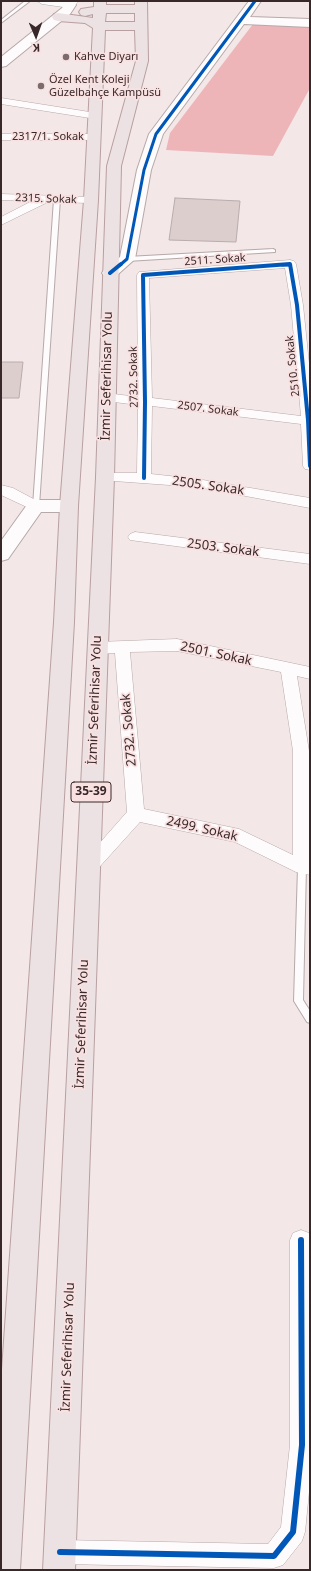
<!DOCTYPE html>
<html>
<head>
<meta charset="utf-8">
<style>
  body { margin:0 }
  #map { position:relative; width:311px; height:1571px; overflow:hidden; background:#f4e7e7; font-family:"Noto Sans",sans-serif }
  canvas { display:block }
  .frame { position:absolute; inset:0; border:2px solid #382829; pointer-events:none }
  .north { position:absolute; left:16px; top:16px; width:40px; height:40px; -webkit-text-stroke:3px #fae1e1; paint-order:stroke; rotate:178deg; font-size:11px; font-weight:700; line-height:16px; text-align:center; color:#382829 }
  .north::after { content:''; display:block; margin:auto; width:14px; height:18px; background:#382829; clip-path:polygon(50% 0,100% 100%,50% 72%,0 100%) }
</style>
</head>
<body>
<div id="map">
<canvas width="311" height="1571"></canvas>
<div class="frame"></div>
<div class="north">K</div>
</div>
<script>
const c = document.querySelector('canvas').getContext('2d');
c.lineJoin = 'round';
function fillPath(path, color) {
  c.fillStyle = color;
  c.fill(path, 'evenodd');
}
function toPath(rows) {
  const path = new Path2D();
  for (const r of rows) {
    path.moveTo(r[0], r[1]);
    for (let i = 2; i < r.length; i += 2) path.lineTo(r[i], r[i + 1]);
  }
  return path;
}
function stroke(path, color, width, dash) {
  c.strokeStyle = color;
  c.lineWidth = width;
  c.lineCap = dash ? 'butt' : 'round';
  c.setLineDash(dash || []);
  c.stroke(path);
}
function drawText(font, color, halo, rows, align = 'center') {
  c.font = font + ' "Noto Sans",sans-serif';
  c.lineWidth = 3.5;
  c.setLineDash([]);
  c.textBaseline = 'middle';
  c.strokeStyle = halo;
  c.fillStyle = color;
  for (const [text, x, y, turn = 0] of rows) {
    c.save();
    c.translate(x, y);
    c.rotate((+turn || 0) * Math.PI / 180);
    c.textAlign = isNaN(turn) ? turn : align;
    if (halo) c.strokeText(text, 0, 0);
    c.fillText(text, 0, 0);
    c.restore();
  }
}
fillPath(toPath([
  [253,24,310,27,310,88,273,156,166,150,170,133]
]), '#edb5b8');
const building = toPath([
  [175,198,240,201,236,242,169,240,175,198],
  [1,362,23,362,19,398,1,398,1,362]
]);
fillPath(building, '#ddcece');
stroke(building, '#b9acac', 1);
const lane = toPath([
  [25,1,30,1,1,23,1,20,25,1],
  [57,197,60,199,39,506,36,508,33,506,54,199,57,197],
  [273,249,275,250,275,252,127,261,124,259,127,257,273,249],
  [302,864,305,865,306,867,303,1000,310,1011,310,1023,307,1022,294,1001,298,867,299,865,302,864]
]);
const street = toPath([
  [37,1,68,2,79,1,73,7,70,8,42,4,37,1],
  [1,98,96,113,101,116,96,119,1,104,1,98],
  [1,134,95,134,100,137,95,140,1,140,1,134],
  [1,194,91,197,95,198,97,200,95,202,91,203,48,202,1,225,1,217,32,201,1,200,1,194],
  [290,260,294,261,296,264,303,305,310,373,310,470,305,469,303,466,301,424,152,406,151,474,197,479,310,498,310,508,197,487,100,480,98,477,100,474,105,473,137,473,138,405,106,401,101,400,99,397,101,394,106,393,138,397,137,275,139,272,290,260],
  [285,268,291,305,301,416,152,398,149,278,285,268],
  [1,485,13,488,41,503,43,506,41,509,36,511,31,509,1,495,1,485],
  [135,532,310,554,310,564,130,540,128,537,130,534,135,532],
  [177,639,310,667,310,679,297,676,309,751,310,875,296,872,235,842,140,822,94,873,88,875,82,873,79,868,82,863,127,812,115,653,97,654,91,652,89,648,91,644,97,642,177,639],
  [177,651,281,672,293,751,293,855,239,829,144,809,130,652,177,651],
  [301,1230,309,1233,310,1236,310,1482,305,1532,302,1541,283,1565,274,1568,60,1564,51,1561,48,1552,51,1543,60,1540,268,1544,281,1527,290,1445,290,1240,293,1233,301,1230]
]);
const secondary = toPath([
  [70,1,74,2,76,5,70,14,6,66,1,67,1,57,62,8,66,2,70,1],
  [249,1,261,1,250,17,310,19,310,27,244,24,163,134,151,170,135,259,116,276,110,278,104,276,102,273,104,270,120,257,137,170,149,134,249,1],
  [36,500,69,500,76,502,78,506,76,510,69,512,41,512,8,559,1,561,1,541,29,502,36,500]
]);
const primary = toPath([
  [94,1,106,1,106,5,135,5,135,1,147,1,148,61,121,166,114,477,75,1570,43,1570,96,477,107,166,136,61,135,30,105,30,98,200,78,506,74,622,20,1570,1,1570,1,1384,54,622,60,506,84,200,93,28,85,23,58,21,54,20,52,17,54,14,58,13,93,18,93,14,85,16,81,15,79,12,81,9,94,7,94,1],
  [106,13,135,13,135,22,105,22,106,13]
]);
stroke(lane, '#b6a9a9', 2);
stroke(street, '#b6a9a9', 1);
stroke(secondary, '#b6a9a9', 2);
stroke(primary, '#b89fa1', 2);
fillPath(lane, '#fdfbfb');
fillPath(street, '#fdfbfb');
fillPath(secondary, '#fdfbfb');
fillPath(primary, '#ede2e3');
stroke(toPath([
  [120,265,127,259,144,170,156,134,255,1],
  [282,265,290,265]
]), '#0057b8', 3);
stroke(toPath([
  [110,273,121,264],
  [144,478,145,402,143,275,290,264,297,305,308,420,310,466]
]), '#0057b8', 4);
stroke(toPath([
  [60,1552,274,1556,293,1532,302,1445,301,1240]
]), '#0057b8', 6);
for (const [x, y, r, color] of [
  [66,57,4,"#7a6b6c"],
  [41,86,4,"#7a6b6c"]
]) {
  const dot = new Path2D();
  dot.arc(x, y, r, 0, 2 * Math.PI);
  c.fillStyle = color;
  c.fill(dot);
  stroke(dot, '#fae1e1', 1.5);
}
drawText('11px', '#382829', '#fae1e1', [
  ["Kahve Diyarı",74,57],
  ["Özel Kent Koleji",49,80],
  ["Güzelbahçe Kampüsü",49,93]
], 'left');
drawText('11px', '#382829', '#fae1e1', [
  ["2317/1. Sokak",48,137],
  ["2315. Sokak",46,199,2],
  ["2511. Sokak",215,260,-4],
  ["2510. Sokak",293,366,-96],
  ["2732. Sokak",134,377,-91],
  ["2507. Sokak",208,409,7]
]);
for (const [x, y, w] of [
  [91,792,40]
]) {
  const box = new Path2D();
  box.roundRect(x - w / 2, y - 10, w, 20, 3);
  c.fillStyle = '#fae1e1';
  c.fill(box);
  stroke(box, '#382829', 1);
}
drawText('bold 12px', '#382829', null, [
  ["35-39",91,792]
]);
drawText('13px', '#382829', '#fae1e1', [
  ["İzmir Seferihisar Yolu",107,376,-89],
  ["2505. Sokak",208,486,8],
  ["2503. Sokak",223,548,7],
  ["2501. Sokak",216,654,12],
  ["İzmir Seferihisar Yolu",95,700,-88],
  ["2732. Sokak",129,730,-95],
  ["2499. Sokak",202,829,13],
  ["İzmir Seferihisar Yolu",82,1024,-88],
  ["İzmir Seferihisar Yolu",68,1347,-88]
]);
</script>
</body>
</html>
